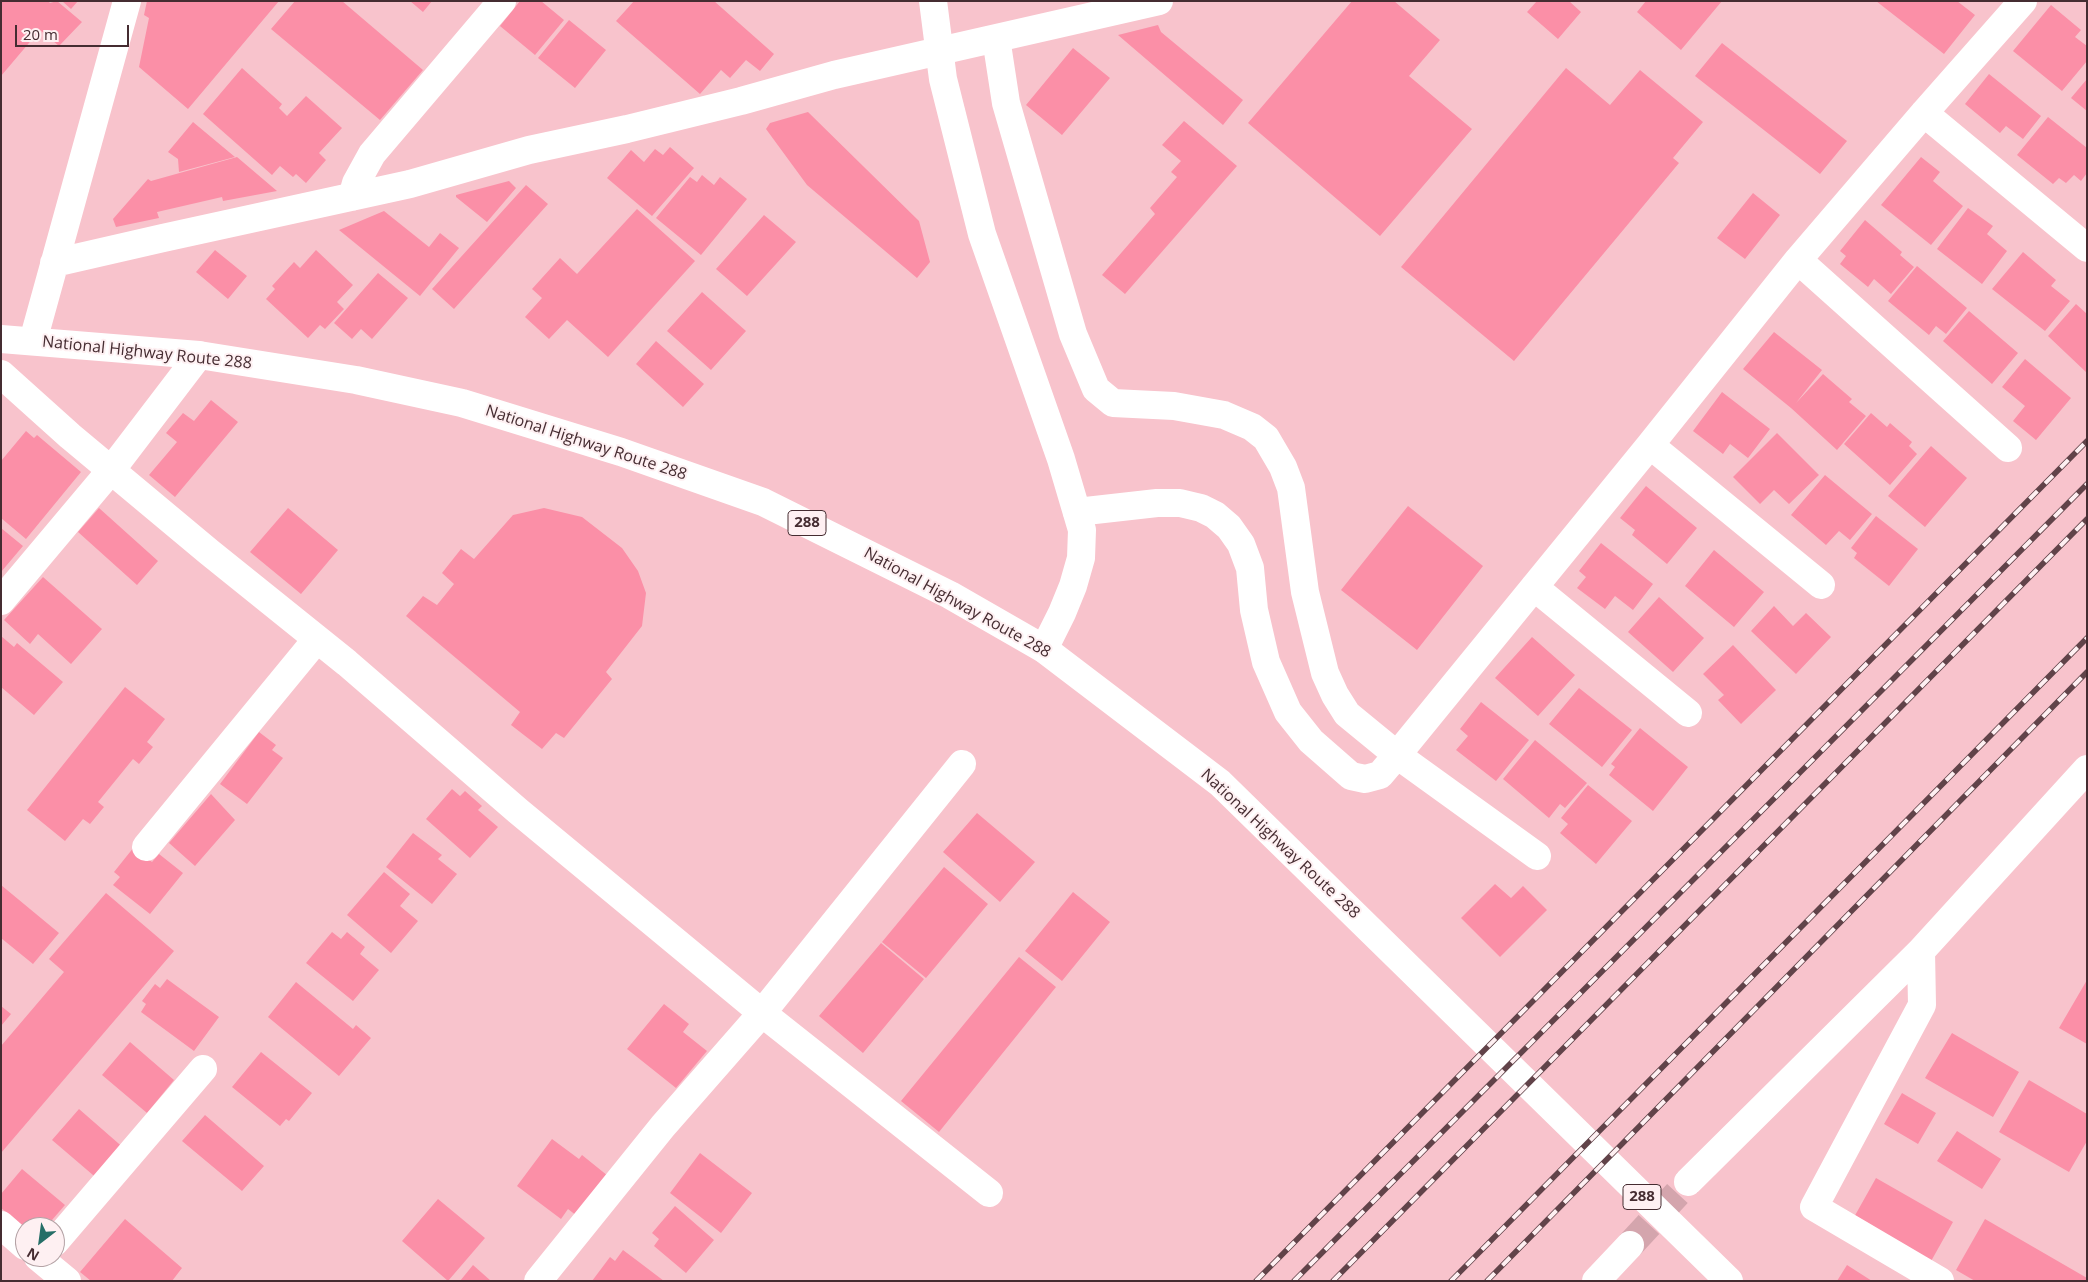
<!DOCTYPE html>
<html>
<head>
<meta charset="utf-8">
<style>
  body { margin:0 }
  #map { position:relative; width:2088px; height:1282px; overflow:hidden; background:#f8c3cc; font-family:"Open Sans",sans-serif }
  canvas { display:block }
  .frame { position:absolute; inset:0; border:2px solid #452c31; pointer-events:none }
  .north { position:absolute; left:15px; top:1217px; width:50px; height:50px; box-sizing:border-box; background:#fef0f2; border:1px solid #b4a2a5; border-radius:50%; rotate:210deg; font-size:14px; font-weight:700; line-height:20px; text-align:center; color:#452c31 }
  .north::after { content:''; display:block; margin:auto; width:18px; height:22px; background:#256e67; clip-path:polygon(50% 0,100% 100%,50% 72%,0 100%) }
  .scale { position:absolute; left:15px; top:25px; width:114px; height:22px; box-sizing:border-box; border:2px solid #452c31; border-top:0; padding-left:6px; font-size:15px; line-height:18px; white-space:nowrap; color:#452c31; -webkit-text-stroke:4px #fef0f2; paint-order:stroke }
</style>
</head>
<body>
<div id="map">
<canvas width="2088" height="1282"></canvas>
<div class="frame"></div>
<div class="north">N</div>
<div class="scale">20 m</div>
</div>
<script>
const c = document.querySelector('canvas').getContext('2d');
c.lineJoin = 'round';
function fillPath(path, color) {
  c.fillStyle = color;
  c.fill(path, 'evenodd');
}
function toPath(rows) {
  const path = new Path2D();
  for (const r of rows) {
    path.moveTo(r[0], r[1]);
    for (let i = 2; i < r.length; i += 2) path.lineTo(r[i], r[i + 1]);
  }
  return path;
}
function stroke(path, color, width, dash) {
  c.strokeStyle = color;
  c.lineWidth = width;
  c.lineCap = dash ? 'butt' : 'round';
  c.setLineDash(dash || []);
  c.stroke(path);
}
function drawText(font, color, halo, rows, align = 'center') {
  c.font = font + ' "Open Sans",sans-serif';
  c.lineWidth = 4;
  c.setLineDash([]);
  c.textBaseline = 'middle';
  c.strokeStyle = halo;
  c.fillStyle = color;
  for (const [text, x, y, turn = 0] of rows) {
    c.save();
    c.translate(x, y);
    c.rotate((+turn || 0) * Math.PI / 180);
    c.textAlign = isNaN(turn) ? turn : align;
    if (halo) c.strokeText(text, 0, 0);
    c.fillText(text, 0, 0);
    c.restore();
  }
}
fillPath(toPath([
  [1,1,48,1,50,3,57,1,82,22,59,46,40,30,1,76],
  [62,1,78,1,71,9],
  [147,1,279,1,188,109,139,67,149,18,144,15],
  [295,1,342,1,423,70,380,120,271,29],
  [410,1,432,1,423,12],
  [520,1,541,1,564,20,535,55,500,26],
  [634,1,714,1,774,54,760,71,746,60,730,78,721,70,700,94,616,21],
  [1352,1,1394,1,1440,40,1409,76,1472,129,1380,236,1248,123],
  [1537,1,1569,1,1581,12,1558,39,1527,12],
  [1646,1,1722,1,1681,50,1637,12],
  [1876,1,1957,1,1975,15,1944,54],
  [2051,5,2081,30,2075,37,2087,46,2087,61,2062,91,2013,51],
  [569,20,606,50,575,88,538,58],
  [1158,25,1161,32,1243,100,1223,125,1118,35],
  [1722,43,1847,141,1820,174,1695,76],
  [1073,48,1110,78,1062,135,1026,105],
  [242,68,282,104,279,108,287,116,306,96,342,128,319,153,326,160,306,183,296,174,293,177,280,166,272,175,203,114],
  [1566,68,1610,105,1640,70,1703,122,1673,158,1679,163,1514,361,1401,267],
  [1989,74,2041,116,2023,139,2006,126,2000,133,1965,104],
  [2087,79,2087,111,2071,98],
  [808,112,919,221,930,262,917,278,807,185,766,129,770,123],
  [2048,117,2087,148,2087,173,2081,181,2074,175,2066,183,2059,178,2053,184,2017,155],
  [1184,121,1237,166,1125,294,1102,275,1155,214,1150,208,1177,177,1171,172,1181,161,1162,145],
  [193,122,235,157,179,172,178,159,168,152],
  [670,147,694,168,652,216,607,178,631,150,644,162,655,149,663,155],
  [237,157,277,191,223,201,222,197,157,212,159,218,116,227,113,219,148,179,151,181],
  [1921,157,1940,172,1933,181,1963,206,1931,245,1881,205],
  [702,175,714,185,720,177,747,199,701,255,656,218,690,177,697,182],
  [509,181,516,188,487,222,456,197,456,195],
  [526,185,548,204,454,309,432,289],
  [1753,193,1780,215,1745,259,1717,238],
  [1968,208,1993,226,1987,234,2007,251,1982,284,1937,249],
  [637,209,695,261,608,357,567,320,549,339,525,317,542,298,532,289,560,258,577,274],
  [384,211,429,247,440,233,459,248,420,296,339,230],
  [764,215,796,242,747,296,716,269],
  [1865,220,1902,252,1900,255,1914,267,1891,294,1874,279,1868,287,1840,264,1846,256,1840,251],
  [215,250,247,276,228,299,196,272],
  [316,250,353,285,337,302,344,309,325,329,320,325,308,338,266,299,275,289,272,286,294,262,300,268],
  [2023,252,2056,280,2051,286,2070,301,2045,331,1992,289],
  [1917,266,1967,308,1946,334,1936,326,1929,335,1888,301],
  [378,273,408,298,372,339,361,329,352,339,334,323],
  [702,292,746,331,711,370,667,331],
  [2076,304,2087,314,2087,373,2048,336],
  [1969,311,2018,353,1992,384,1943,341],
  [1774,332,1822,370,1796,403,1823,374,1852,399,1849,402,1866,416,1837,450,1791,408,1743,369],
  [656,341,704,384,683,407,636,364],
  [2025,359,2071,398,2036,440,2013,421,2025,406,2002,387],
  [1722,392,1770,429,1748,458,1730,444,1723,454,1693,431],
  [211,400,238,422,175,497,149,475,177,442,166,433,183,413,194,421],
  [1871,413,1887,427,1890,423,1912,442,1909,446,1917,454,1890,485,1844,444],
  [26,431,34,438,37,435,81,472,26,539,1,518,1,461],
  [1777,433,1819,475,1789,504,1774,490,1760,504,1733,477],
  [1931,446,1967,478,1925,527,1888,496],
  [1825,475,1872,514,1850,540,1839,531,1826,545,1791,515],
  [1646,486,1697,528,1667,564,1632,535,1635,530,1620,518],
  [1408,506,1483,566,1417,650,1341,590],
  [99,508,158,561,137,585,78,532],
  [288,508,338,550,301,594,250,552],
  [544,508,582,517,622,548,638,571,646,593,642,626,606,672,612,679,564,738,556,733,542,749,511,725,520,712,406,616,423,596,437,605,454,584,442,573,461,549,474,559,513,515],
  [1876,516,1918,549,1889,586,1854,558,1857,553,1851,548],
  [1,528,23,546,1,572],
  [1601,543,1653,584,1633,610,1615,596,1605,609,1577,588,1586,577,1579,571],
  [1714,550,1764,592,1734,627,1685,586],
  [43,577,102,629,71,664,38,634,30,644,4,620],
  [1659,597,1704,638,1673,672,1628,632],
  [1774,606,1793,626,1806,613,1831,637,1796,674,1751,631],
  [1,636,14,647,17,643,63,682,34,715,1,687],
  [1532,637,1575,675,1538,716,1495,678],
  [1733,645,1776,690,1741,724,1718,700,1724,695,1703,674],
  [125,687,165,719,147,742,153,747,139,764,133,759,98,802,104,807,90,824,83,819,65,841,27,810],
  [1579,688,1632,730,1602,767,1549,724],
  [1481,702,1529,740,1496,781,1456,750,1468,736,1460,729],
  [1640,728,1688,767,1653,811,1609,775,1615,767,1611,764],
  [259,732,276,745,272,750,283,758,247,804,220,784],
  [1535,740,1587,783,1565,808,1560,804,1549,818,1503,779],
  [1588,785,1632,821,1596,864,1560,833,1568,824,1561,818],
  [452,789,460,796,465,791,482,806,478,810,498,827,470,858,426,819],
  [211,794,235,820,195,866,169,843],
  [977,813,1035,862,1000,902,943,852],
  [413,833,442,855,438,859,457,874,432,904,386,867],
  [134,847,152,862,159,854,183,873,150,914,113,885,120,877,114,872],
  [944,867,988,904,926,978,882,942],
  [384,872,410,894,400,906,418,921,391,953,347,915],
  [1495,884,1511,898,1523,886,1547,910,1500,957,1461,918],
  [1,885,59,933,33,964,1,938],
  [1073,892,1110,922,1062,981,1025,951],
  [106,893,174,951,1,1153,1,1046,64,972,49,959],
  [332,932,341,939,347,932,365,947,360,954,379,970,353,1001,306,963],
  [881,943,924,979,863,1053,819,1016],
  [1019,957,1056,987,939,1132,901,1101],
  [167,979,219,1017,194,1051,141,1012,146,1004,142,1001,155,984,160,988],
  [2087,980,2087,1044,2059,1028],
  [296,982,353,1029,356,1025,371,1038,339,1076,268,1017],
  [664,1004,689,1024,683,1032,707,1051,676,1088,627,1049],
  [1,1006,11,1014,1,1026],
  [1952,1033,2019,1072,1993,1117,1925,1078],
  [130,1042,174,1080,147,1113,102,1075],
  [261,1052,312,1093,289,1121,286,1119,280,1126,232,1087],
  [2029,1080,2087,1114,2087,1141,2069,1172,1999,1132],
  [1902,1093,1936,1113,1918,1144,1884,1124],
  [79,1109,126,1150,100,1181,52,1140],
  [205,1115,264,1166,242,1191,182,1141],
  [1957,1131,2001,1159,1982,1189,1937,1161],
  [552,1139,579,1159,582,1155,608,1176,577,1216,568,1209,561,1219,517,1186],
  [700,1153,752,1193,721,1233,670,1193],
  [22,1169,65,1205,46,1227,24,1227,1,1208,1,1194],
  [1876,1178,1953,1222,1930,1263,1853,1219],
  [438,1199,485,1238,448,1281,402,1241],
  [675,1206,714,1240,686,1273,654,1246,659,1239,652,1233],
  [125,1219,182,1268,172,1281,91,1281,80,1272],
  [1985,1219,2087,1278,2087,1281,1975,1281,1956,1270],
  [623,1250,635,1259,664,1281,592,1281,610,1257,615,1261],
  [473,1265,491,1281,460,1281],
  [1847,1265,1872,1281,1837,1281]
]), '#fb8fa7');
stroke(toPath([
  [1630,1245,1688,1182]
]), '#d4a5ad', 28, [28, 14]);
stroke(toPath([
  [996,38,1006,103,1073,334,1096,389,1113,403,1174,406,1224,415,1252,427,1266,438,1283,467,1291,488,1305,592,1325,673,1335,695,1347,714,1397,755,1380,775,1365,779,1351,776,1311,741,1288,712,1266,662,1254,610,1250,568,1241,544,1229,527,1215,515,1201,508,1180,503,1157,503,1077,512],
  [1924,113,2087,248],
  [352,197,356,183,372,154,502,1],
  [54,263,163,238,410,184,529,150,627,129,741,101,834,75,1159,1],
  [33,341,127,1],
  [1,374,70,436,209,552,347,663,518,811,762,1013,663,1126,538,1281],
  [1650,445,1821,585],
  [2008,448,1798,260,1924,113,2023,1],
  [1534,587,1688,713],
  [1,601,112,469,199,355],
  [962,764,762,1013,989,1193],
  [146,847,317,639],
  [1537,856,1397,755,1650,445,1798,260],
  [1921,951,1922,1005,1814,1207,1940,1281],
  [1688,1182,1921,951,2087,769],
  [1,1225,25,1246],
  [55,1242,203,1069],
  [38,1257,67,1281],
  [1596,1281,1630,1245]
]), '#fff', 28);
stroke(toPath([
  [933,1,943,79,982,234,1061,459,1082,530,1081,558,1073,586,1062,613,1044,649]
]), '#fff', 28);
stroke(toPath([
  [1,339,199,355,356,380,462,403,621,452,763,502,950,595,1044,649,1220,783,1729,1281]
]), '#fff', 28);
const rail = toPath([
  [1256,1281,2087,441],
  [1294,1281,2087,484],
  [1333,1281,2087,519],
  [1451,1281,2087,638],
  [1487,1281,2087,672]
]);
stroke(rail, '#614349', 5.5);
stroke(rail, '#fef0f2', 4, [11]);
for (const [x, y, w] of [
  [807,523,38],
  [1642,1197,38]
]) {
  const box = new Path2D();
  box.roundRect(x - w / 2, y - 12.5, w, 25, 4);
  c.fillStyle = '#fef0f2';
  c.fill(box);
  stroke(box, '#452c31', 1);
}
drawText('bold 15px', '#452c31', null, [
  ["288",807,523],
  ["288",1642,1197]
]);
drawText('16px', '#452c31', '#fef0f2', [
  ["National Highway Route 288",147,353,6],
  ["National Highway Route 288",586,443,18],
  ["National Highway Route 288",957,603,29],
  ["National Highway Route 288",1280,844,43]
]);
</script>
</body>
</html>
